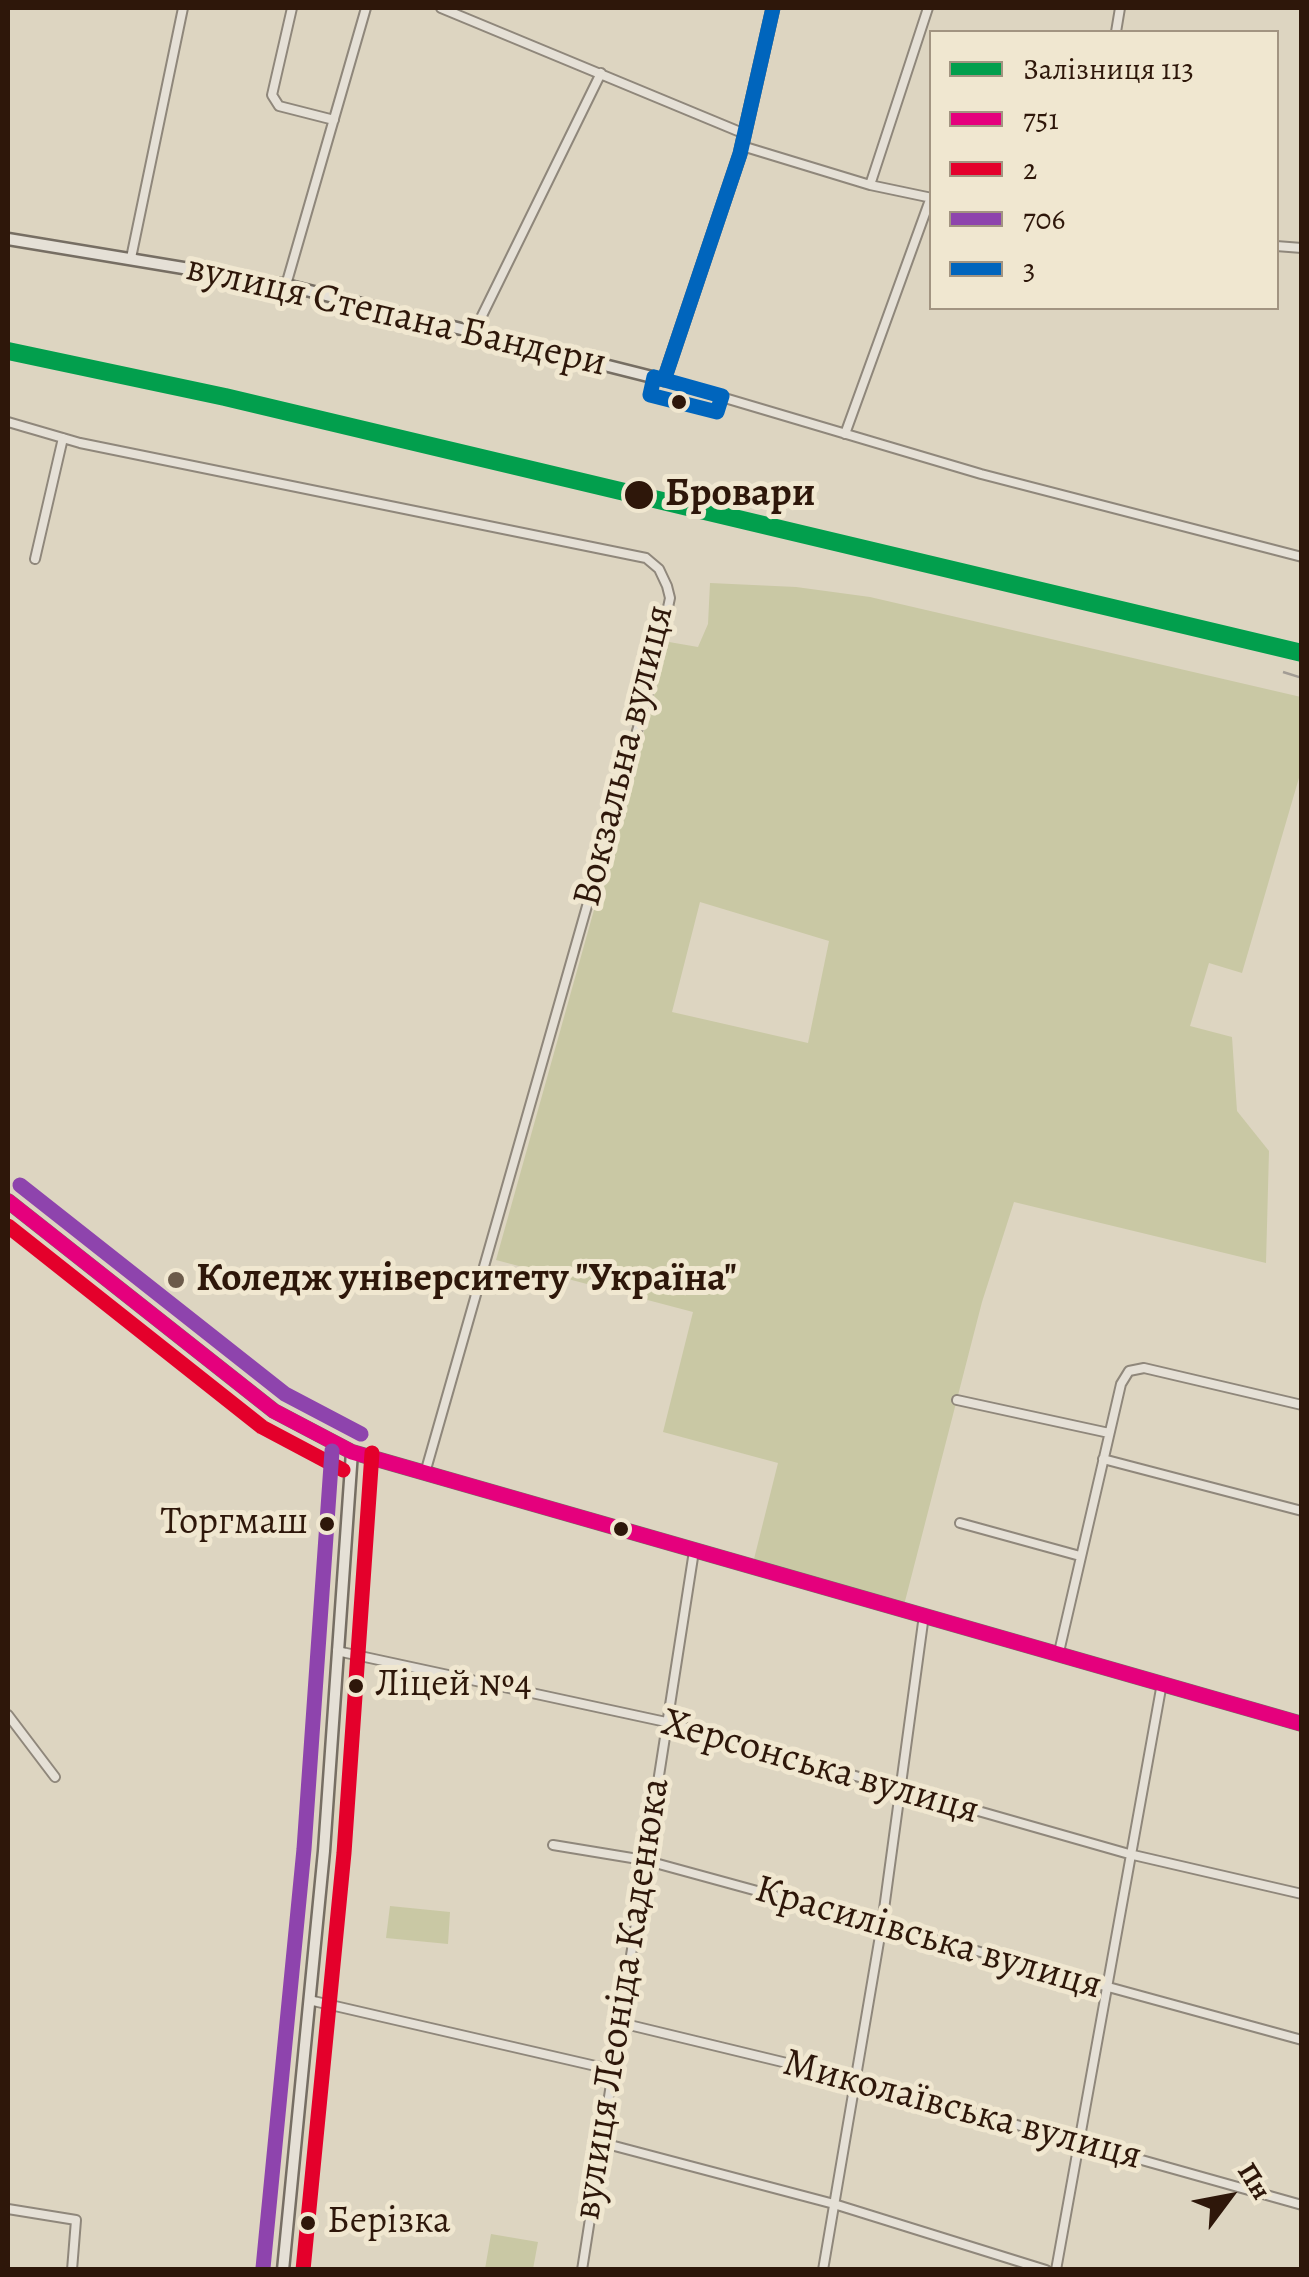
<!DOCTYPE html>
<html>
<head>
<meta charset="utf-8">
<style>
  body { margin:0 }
  #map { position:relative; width:1309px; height:2277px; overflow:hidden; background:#ddd5c1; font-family:Alegreya,serif }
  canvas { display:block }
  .frame { position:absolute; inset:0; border:10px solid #2e170a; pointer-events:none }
  .legend { position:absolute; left:929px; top:30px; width:350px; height:280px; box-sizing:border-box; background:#f0e7d0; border:2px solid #a29481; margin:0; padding:12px 18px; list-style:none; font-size:30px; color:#2e170a }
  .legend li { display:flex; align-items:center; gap:20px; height:50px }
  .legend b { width:50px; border:2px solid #a29481 }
  .north { position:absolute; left:1179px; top:2147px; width:100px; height:100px; -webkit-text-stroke:8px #f0e7d0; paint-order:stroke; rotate:58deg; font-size:28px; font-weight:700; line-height:40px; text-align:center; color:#2e170a }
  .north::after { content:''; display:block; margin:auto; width:35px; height:45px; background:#2e170a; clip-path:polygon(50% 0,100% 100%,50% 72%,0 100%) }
</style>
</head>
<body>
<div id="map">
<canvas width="1309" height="2277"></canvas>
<div class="frame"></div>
<ul class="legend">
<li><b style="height:12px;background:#029f4d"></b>Залізниця 113</li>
<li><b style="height:12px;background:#e5007d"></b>751</li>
<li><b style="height:12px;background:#e4002b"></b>2</li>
<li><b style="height:12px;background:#8e44ad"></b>706</li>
<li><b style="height:12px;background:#0065bd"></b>3</li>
</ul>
<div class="north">Пн</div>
</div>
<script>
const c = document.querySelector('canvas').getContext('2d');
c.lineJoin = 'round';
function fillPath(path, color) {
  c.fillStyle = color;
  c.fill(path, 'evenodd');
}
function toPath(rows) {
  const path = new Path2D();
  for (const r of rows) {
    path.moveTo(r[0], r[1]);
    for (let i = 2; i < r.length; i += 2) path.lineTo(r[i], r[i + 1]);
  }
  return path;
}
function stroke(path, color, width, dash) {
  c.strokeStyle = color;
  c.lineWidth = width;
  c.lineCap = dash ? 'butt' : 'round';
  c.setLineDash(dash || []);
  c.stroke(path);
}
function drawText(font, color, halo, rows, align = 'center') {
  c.font = font + ' Alegreya,serif';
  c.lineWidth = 10;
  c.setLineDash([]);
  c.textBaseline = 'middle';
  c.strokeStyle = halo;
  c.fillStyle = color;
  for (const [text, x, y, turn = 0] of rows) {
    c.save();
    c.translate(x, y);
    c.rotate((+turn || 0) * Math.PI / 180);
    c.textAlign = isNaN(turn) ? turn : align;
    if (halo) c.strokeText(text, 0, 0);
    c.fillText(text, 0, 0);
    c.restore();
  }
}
fillPath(toPath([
  [710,583,796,587,870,597,1301,697,1301,771,1242,973,1209,963,1190,1026,1232,1037,1237,1111,1269,1151,1266,1263,1014,1202,982,1302,903,1609,752,1567,778,1463,663,1432,693,1312,496,1260,669,642,698,647,708,624],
  [700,902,829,941,808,1043,672,1012],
  [390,1906,450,1912,448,1944,386,1938],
  [491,2234,538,2242,533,2269,485,2269]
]), '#c9c8a4');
const street = toPath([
  [292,8,272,95,279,106,334,120],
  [441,8,745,134],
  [1116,32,1120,8],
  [742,146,870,185,932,198],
  [870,185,928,8],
  [1276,246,1302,248],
  [131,258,183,8],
  [286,285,366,8],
  [475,330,601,73],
  [664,380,981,474,1302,557],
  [8,422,80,443,646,558,659,569,667,586,670,598,655,668,425,1473],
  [845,434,931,197],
  [35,559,63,438],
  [957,1400,1109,1433],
  [1103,1459,1302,1511],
  [960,1523,1080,1556],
  [337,1651,666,1722,1129,1854,1302,1894],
  [1059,1652,1121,1384,1129,1371,1144,1368,1302,1405],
  [8,1715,55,1777],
  [553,1845,644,1860,1302,2040],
  [309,2000,613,2070],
  [621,2023,853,2079,1302,2205],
  [603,2143,834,2204,1046,2270],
  [8,2209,76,2220,72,2270],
  [582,2270,694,1551],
  [823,2270,882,1924,924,1615],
  [1056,2270,1162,1683]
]);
const secondary = toPath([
  [8,239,286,285,664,380,740,154,773,8],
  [283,2270,324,1851,352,1452]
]);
const primary = toPath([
  [8,1201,274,1411,352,1452,1302,1724]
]);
stroke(street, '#8f877b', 12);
stroke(secondary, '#766e63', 15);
stroke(primary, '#766e63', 16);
stroke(street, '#e5e0d6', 8);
stroke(secondary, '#e5e0d6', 10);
stroke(primary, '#e0dbd0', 11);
stroke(toPath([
  [1283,672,1302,678]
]), '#a29c94', 2.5, [18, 18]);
stroke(toPath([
  [8,1201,274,1411,352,1452,1302,1724]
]), '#e5007d', 15);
stroke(toPath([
  [8,1226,262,1427,343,1470],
  [303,2270,344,1853,372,1453]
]), '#e4002b', 15);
stroke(toPath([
  [20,1185,285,1394,361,1434],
  [263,2268,304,1849,332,1451]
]), '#8e44ad', 15);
stroke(toPath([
  [654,377,722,396,717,412,650,395,654,377],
  [664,380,740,154,773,8]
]), '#0065bd', 15);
stroke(toPath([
  [8,351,225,397,1302,653]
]), '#029f4d', 18);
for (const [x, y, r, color] of [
  [679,402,9,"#2e170a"],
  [639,495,16,"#2e170a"],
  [176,1280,10,"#6b5a4a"],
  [327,1524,9,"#2e170a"],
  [621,1529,9,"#2e170a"],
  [356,1686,9,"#2e170a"],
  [308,2223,9,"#2e170a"]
]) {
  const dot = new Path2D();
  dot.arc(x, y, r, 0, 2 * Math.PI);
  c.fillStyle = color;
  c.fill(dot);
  stroke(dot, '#f0e7d0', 4);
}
drawText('38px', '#2e170a', '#f0e7d0', [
  ["Торгмаш",308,1524,"right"],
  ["Ліцей №4",375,1686],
  ["Берізка",327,2223]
], 'left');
drawText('40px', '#2e170a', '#f0e7d0', [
  ["вулиця Степана Бандери",396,317,13],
  ["Вокзальна вулиця",625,756,-76],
  ["Херсонська вулиця",820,1768,16],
  ["Красилівська вулиця",928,1939,16],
  ["вулиця Леоніда Каденюка",623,1999,-81],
  ["Миколаївська вулиця",962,2111,15]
]);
drawText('bold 40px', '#2e170a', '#f0e7d0', [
  ["Бровари",665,495]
], 'left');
drawText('bold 40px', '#2e170a', '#f0e7d0', [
  ["Коледж університету \"Україна\"",196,1280]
], 'left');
</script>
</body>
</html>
